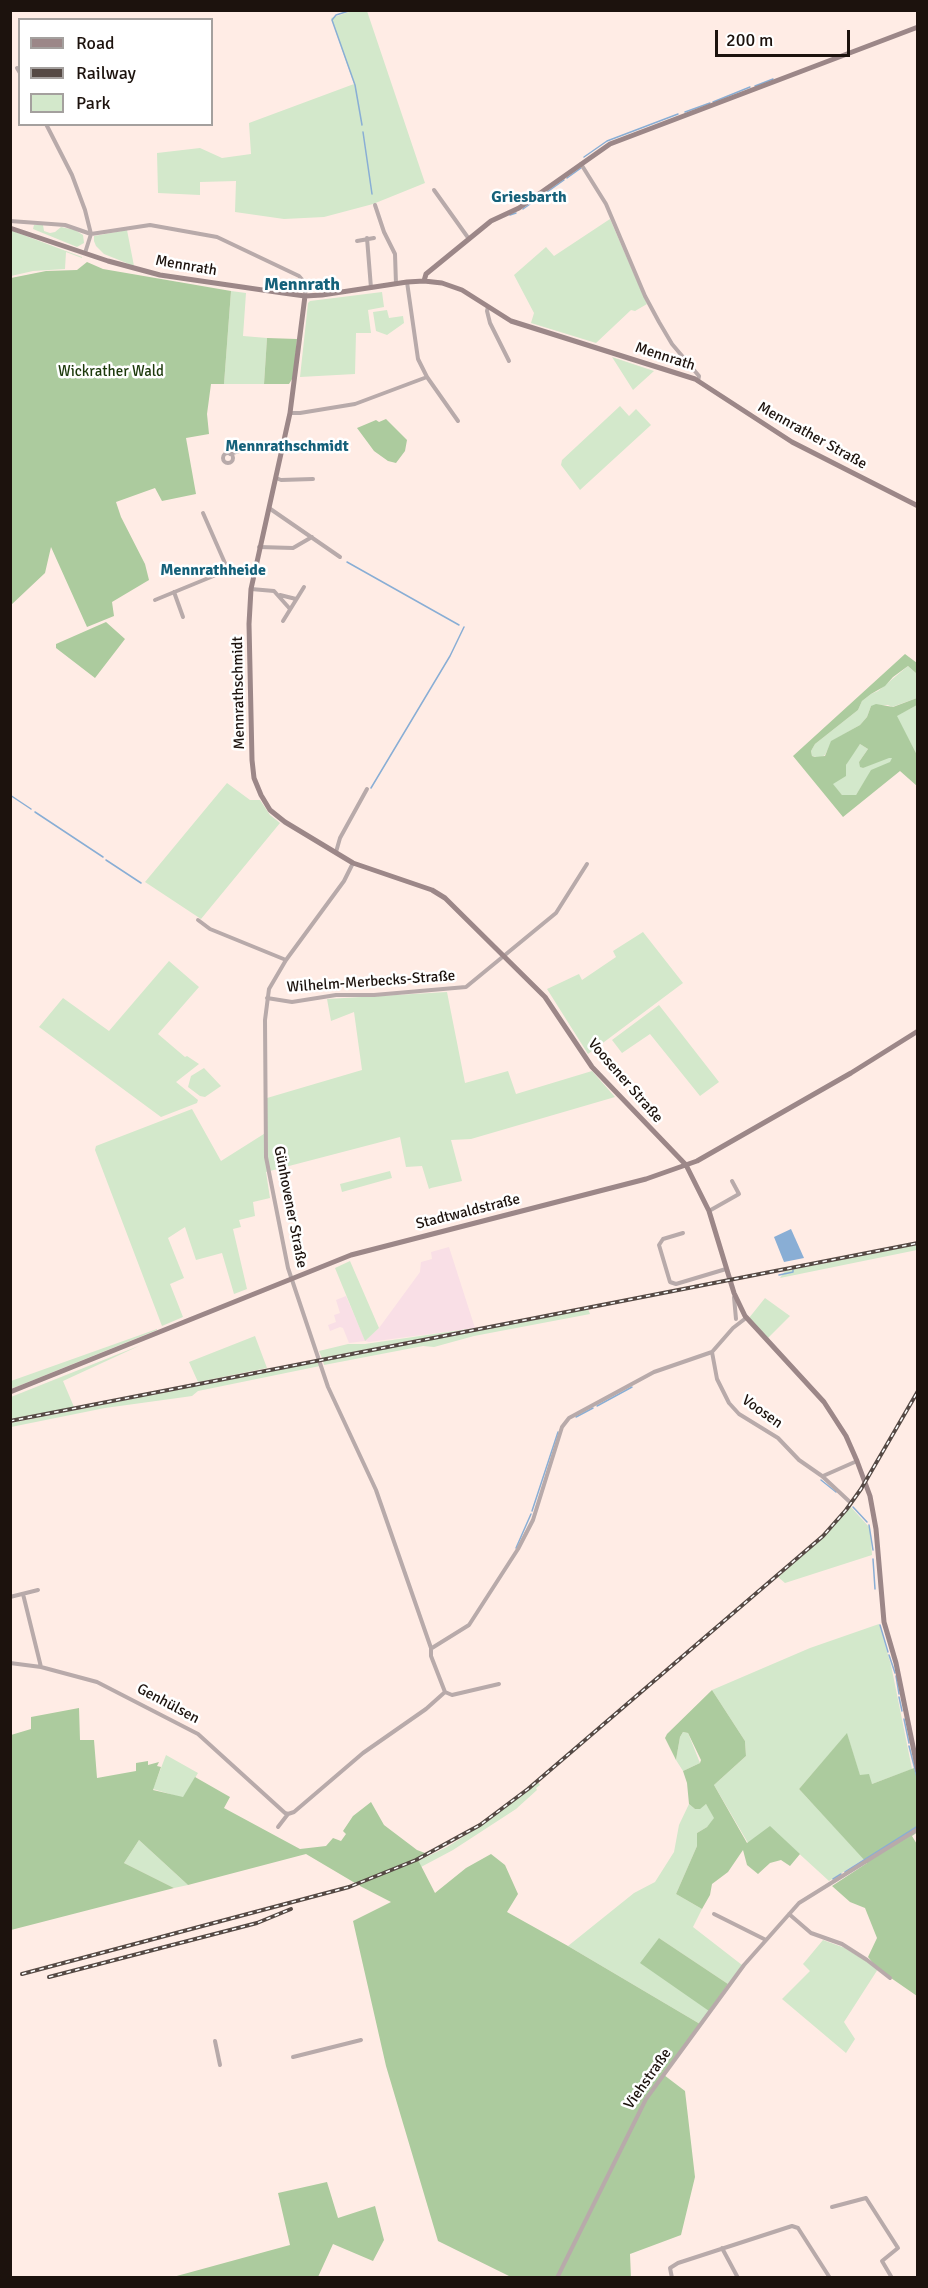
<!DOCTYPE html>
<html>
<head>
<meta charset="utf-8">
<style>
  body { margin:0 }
  #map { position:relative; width:928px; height:2288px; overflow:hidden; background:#ffece5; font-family:Signika,sans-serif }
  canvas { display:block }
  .frame { position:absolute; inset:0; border:12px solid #1c120d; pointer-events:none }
  .legend { position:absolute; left:18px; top:18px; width:195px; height:108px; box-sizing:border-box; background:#fff; border:2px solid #a4a09e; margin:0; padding:8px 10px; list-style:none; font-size:18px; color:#1c120d }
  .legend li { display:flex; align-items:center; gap:12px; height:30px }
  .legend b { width:30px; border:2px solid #a4a09e }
  .scale { position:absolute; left:715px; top:30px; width:135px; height:27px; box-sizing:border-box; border:3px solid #1c120d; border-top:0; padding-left:8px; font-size:18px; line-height:21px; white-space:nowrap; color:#1c120d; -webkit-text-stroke:4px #fff; paint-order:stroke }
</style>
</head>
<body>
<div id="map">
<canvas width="928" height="2288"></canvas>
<div class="frame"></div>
<ul class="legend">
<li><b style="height:8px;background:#9c8788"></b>Road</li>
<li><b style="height:8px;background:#554944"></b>Railway</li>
<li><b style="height:16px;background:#d3e8cb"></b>Park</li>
</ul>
<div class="scale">200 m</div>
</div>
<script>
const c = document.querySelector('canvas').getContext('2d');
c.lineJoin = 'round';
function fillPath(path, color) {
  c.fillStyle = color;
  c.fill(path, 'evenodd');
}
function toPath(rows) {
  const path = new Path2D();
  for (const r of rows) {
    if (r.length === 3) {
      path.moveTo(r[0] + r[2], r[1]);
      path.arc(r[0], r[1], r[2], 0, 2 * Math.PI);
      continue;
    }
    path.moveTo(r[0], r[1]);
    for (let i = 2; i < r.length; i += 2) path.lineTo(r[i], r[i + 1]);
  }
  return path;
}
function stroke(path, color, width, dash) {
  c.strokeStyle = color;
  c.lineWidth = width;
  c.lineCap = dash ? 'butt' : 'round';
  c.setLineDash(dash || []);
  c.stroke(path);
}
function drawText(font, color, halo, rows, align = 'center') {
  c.font = font + ' Signika,sans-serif';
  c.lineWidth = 5;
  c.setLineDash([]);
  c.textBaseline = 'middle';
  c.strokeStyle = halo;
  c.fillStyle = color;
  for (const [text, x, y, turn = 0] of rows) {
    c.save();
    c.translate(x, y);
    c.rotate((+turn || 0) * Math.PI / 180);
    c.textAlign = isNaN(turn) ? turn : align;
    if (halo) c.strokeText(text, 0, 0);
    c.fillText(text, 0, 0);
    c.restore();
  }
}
fillPath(toPath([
  [449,1247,475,1328,369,1342,365,1341,349,1343,343,1328,340,1327,330,1331,328,1325,336,1322,334,1315,340,1313,336,1300,346,1296,365,1340,379,1328,420,1272,421,1262,432,1259,431,1252]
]), '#f9dfe6');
fillPath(toPath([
  [352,11,367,11,425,183,373,204,324,217,284,219,235,212,236,181,200,182,200,195,158,193,157,153,200,148,222,158,251,154,249,123,354,84,331,18],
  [610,219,647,304,635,311,631,310,596,343,531,323,534,313,514,275,546,247,554,256],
  [34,225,43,225,44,231,50,233,55,232,61,227,75,230,83,235,84,243,77,247,33,229],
  [10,230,82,257,82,258,66,252,65,269,33,271,11,276],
  [127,230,134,266,104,254,96,246,94,241,94,236],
  [231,291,246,293,243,336,267,338,264,384,224,384],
  [382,292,384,307,368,310,371,333,356,333,355,374,300,377,308,303,310,301],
  [387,310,389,318,403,316,404,323,387,335,376,331,373,312],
  [612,357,654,371,633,390],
  [620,406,629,416,636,409,651,425,580,490,561,465,562,460],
  [908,666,917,674,917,698,892,707,888,705,871,706,867,717,860,725,832,741,825,755,820,758,812,756,811,751,815,744,858,710,862,701,871,694,878,691],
  [917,705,917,755,896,716],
  [860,744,868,749,859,762,862,768,889,757,893,758,891,762,870,773,856,795,842,795,832,784,846,770,846,765,850,757],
  [227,783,250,800,260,800,270,815,280,823,201,919,145,882],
  [643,932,683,983,588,1054,547,989,579,974,582,980,616,957,613,951],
  [169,961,199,987,158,1034,185,1057,187,1056,199,1064,176,1082,198,1100,197,1103,161,1117,39,1027,63,998,109,1031],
  [447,992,465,1083,508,1071,516,1094,592,1071,615,1097,471,1139,451,1140,462,1181,431,1188,429,1189,422,1166,406,1167,400,1137,266,1172,270,1198,253,1202,255,1216,239,1220,241,1227,233,1229,247,1289,234,1294,222,1253,196,1260,185,1227,168,1238,184,1278,170,1284,183,1317,162,1326,95,1150,96,1146,192,1109,221,1161,267,1132,267,1098,362,1070,354,1012,331,1021,327,999],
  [659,1005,719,1082,700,1096,650,1034,622,1053,612,1040],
  [204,1068,221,1086,205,1097,200,1096,188,1087,191,1076],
  [390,1171,392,1178,342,1192,340,1184],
  [917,1245,917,1250,780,1278,785,1271],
  [350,1261,379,1328,365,1341,335,1268],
  [765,1298,790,1316,768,1338,749,1318],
  [588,1309,590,1314,474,1336,434,1347,423,1346,324,1365,323,1361],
  [475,1328,322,1358,319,1351,348,1344,365,1344],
  [157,1329,157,1330,11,1389,11,1381],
  [255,1336,267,1368,198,1382,189,1362],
  [141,1345,63,1381,74,1407,11,1419,11,1397],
  [318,1362,320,1366,198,1391,192,1396,185,1397,105,1408,11,1427,11,1423],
  [849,1505,870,1528,872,1555,785,1583,778,1577,829,1532],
  [879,1624,891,1665,912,1769,872,1784,860,1776,847,1734,799,1789,864,1859,829,1881,770,1827,748,1843,714,1785,746,1756,745,1741,712,1690,810,1648],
  [683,1732,688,1733,700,1763,683,1771,676,1760,680,1737],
  [166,1755,198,1773,183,1798,153,1789],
  [538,1782,540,1785,536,1788,537,1790,516,1809,453,1850,421,1867,418,1861,447,1847,488,1821],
  [689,1804,695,1809,706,1804,715,1818,707,1827,697,1833,697,1846,676,1894,702,1909,693,1927,742,1965,728,1984,659,1938,709,2011,700,2024,568,1946,634,1893,655,1882,674,1852,679,1825],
  [139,1840,188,1885,174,1888,124,1863],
  [823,1940,845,1948,878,1969,844,2022,855,2039,846,2053,782,1999,810,1971,803,1964]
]), '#d3e8cb');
fillPath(toPath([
  [87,262,103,269,231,291,224,384,211,384,207,414,209,434,186,438,196,494,162,501,155,488,116,502,121,517,145,564,149,580,112,602,114,616,87,627,51,547,45,573,10,606,11,278,46,271,77,270],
  [267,338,297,339,294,376,289,384,264,384],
  [386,419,407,440,405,451,396,463,388,461,374,451,357,428,376,420,379,422],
  [106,622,125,639,95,678,56,648,56,644],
  [905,654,917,663,917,674,908,666,893,677,885,686,871,694,862,701,858,710,815,744,811,751,812,756,815,757,825,756,831,741,860,725,867,717,871,706,876,704,893,707,917,698,917,705,897,716,917,755,917,786,900,771,843,817,793,756],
  [860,744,868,749,859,762,860,767,863,768,889,758,892,758,890,762,871,770,856,795,842,795,833,784,846,776,846,765],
  [712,1690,745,1741,746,1756,714,1785,747,1843,770,1826,800,1854,790,1866,781,1860,770,1863,758,1874,747,1865,743,1850,728,1872,712,1884,710,1895,702,1909,676,1894,697,1846,697,1833,707,1827,714,1818,706,1804,700,1809,695,1809,689,1804,687,1783,683,1771,700,1763,701,1760,688,1733,683,1732,680,1737,676,1760,665,1738,667,1734],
  [79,1708,80,1740,94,1740,97,1778,136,1771,136,1763,148,1761,148,1765,159,1762,157,1766,161,1767,153,1790,183,1797,195,1777,230,1797,224,1808,300,1849,326,1846,333,1838,341,1841,346,1834,343,1831,353,1816,371,1802,384,1825,417,1850,425,1853,417,1858,435,1893,466,1868,491,1854,505,1865,518,1894,507,1912,568,1946,700,2024,664,2075,685,2091,695,2177,681,2235,630,2254,631,2278,511,2277,438,2241,386,2066,353,1921,391,1902,360,1886,358,1882,355,1883,306,1854,188,1885,139,1840,124,1863,174,1888,11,1930,11,1735,31,1729,31,1717],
  [847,1733,860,1775,869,1774,872,1784,914,1768,917,1777,918,1832,912,1836,918,1846,917,1996,878,1969,868,1957,877,1938,865,1908,850,1902,832,1886,867,1863,799,1789],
  [659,1938,728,1984,709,2011,640,1963],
  [327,2182,338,2218,375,2206,384,2240,373,2261,333,2244,318,2277,173,2277,290,2245,278,2193]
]), '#accb9e');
fillPath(toPath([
  [791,1229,804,1258,784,1262,774,1237]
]), '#89aed5');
stroke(toPath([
  [352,10,336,15,332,20,355,85,362,125],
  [755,86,773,79],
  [713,102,750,87],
  [685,112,710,103],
  [363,132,372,194],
  [584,157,607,141,678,114],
  [567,178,581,168],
  [523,209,564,180],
  [510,215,516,213],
  [347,562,459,625],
  [371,788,450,656,464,627],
  [10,795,31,809],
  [35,812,103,857],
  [106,860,141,883],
  [779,1275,793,1272,793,1270],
  [597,1406,632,1387],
  [576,1417,593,1408],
  [821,1480,836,1492],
  [853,1507,867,1522],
  [532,1511,558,1432],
  [869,1525,873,1550],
  [516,1548,531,1514],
  [873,1559,875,1589],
  [880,1625,888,1652],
  [889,1655,895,1673],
  [896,1676,899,1694],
  [899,1697,902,1711],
  [904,1719,909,1743],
  [909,1746,918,1781],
  [845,1872,918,1826],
  [833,1879,841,1874]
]), '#89aed5', 1.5);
stroke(toPath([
  [17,68,20,73],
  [46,124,72,175,85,210,91,234,85,253],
  [581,164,606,204,645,296,659,322,672,344,699,376,698,381],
  [434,190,469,239],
  [375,205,384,232,395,254,396,284],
  [10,221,65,225,91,234,150,225,217,237,299,276,306,284,305,296],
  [367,238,371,288],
  [357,241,374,238],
  [407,282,418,359,427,377,458,421],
  [488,307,487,311,490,323,509,361],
  [290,413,300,413,355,404,427,377],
  [228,458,5],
  [230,454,250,447,282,449],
  [276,478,281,480,313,479],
  [269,508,340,557],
  [203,513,228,570],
  [259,547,293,548,312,537],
  [251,589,274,591,290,609],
  [174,592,183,617],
  [280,595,296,599],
  [155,600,228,570,254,573],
  [283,621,304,587],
  [336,852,340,838,367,789],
  [353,863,344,881,286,960,269,989,265,1020,266,1157,288,1268,328,1387,376,1490,431,1648,431,1656,445,1692,452,1695,499,1684],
  [198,920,210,929,286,960],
  [267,998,292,1002,336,995,374,995,466,987,556,913,587,864],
  [709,1211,739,1194,732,1181],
  [683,1233,663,1239,659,1245,670,1282,676,1284,726,1269],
  [734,1297,736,1319],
  [712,1352,717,1379,729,1403,739,1414,778,1438,799,1460,822,1476,851,1503],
  [823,1476,857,1461],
  [23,1594,41,1667],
  [10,1597,38,1590],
  [432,1648,469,1625,518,1549,533,1520,562,1427,569,1418,654,1372,712,1352,733,1328,746,1318],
  [10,1663,41,1667,97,1682,198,1734,285,1813,288,1814],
  [278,1827,288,1814,294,1812,363,1753,426,1709,445,1692],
  [714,1914,766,1940],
  [789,1914,811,1933,842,1944,867,1960,890,1978],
  [215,2041,220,2065],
  [293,2057,361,2040],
  [832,2207,866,2198,898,2248,882,2261,892,2278],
  [722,2248,738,2278],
  [557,2278,646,2099,744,1965,799,1903,918,1829],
  [672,2278,670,2268,678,2263,792,2226,798,2228,830,2278]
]), '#b8aaaa', 4);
stroke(toPath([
  [10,228,108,261,160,275,283,293,305,296,322,295,407,282,424,281,442,283,462,290,511,321,695,379,792,442,918,506],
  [424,281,426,274,491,221,519,208,610,144,918,27],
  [305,296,290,413,251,589,249,624,252,760,254,778,261,795,270,810,285,822,353,863,432,890,445,898,545,997,592,1067,686,1165,709,1211,734,1293,745,1316,824,1402,846,1436,857,1461,870,1496,876,1529,884,1622,896,1663,918,1771],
  [10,1392,351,1255,646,1179,697,1161,851,1073,918,1031]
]), '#9c8788', 5);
const rail = toPath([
  [10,1421,918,1243],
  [22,1974,349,1887,416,1860,480,1825,528,1789,823,1536,846,1510,861,1489,918,1391],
  [49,1977,257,1923,291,1909]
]);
stroke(rail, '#554944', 4);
stroke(rail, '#fff', 1.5, [4.5]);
drawText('15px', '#1c120d', '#fff', [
  ["Mennrath",186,266,10],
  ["Mennrath",665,357,18],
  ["Mennrather Straße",812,436,29],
  ["Mennrathschmidt",239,693,-91],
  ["Wilhelm-Merbecks-Straße",371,982,-4],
  ["Voosener Straße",625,1081,49],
  ["Günhovener Straße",290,1207,79],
  ["Stadtwaldstraße",468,1212,-14],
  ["Voosen",762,1412,35],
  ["Genhülsen",168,1704,28],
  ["Viehstraße",648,2079,-55]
]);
drawText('15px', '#1c390b', '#fff', [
  ["Wickrather Wald",111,372]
]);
drawText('bold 16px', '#15617a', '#fff', [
  ["Griesbarth",529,198],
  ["Mennrathschmidt",287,447],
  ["Mennrathheide",213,571]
]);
drawText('bold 18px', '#15617a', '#fff', [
  ["Mennrath",302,285]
]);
</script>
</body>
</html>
